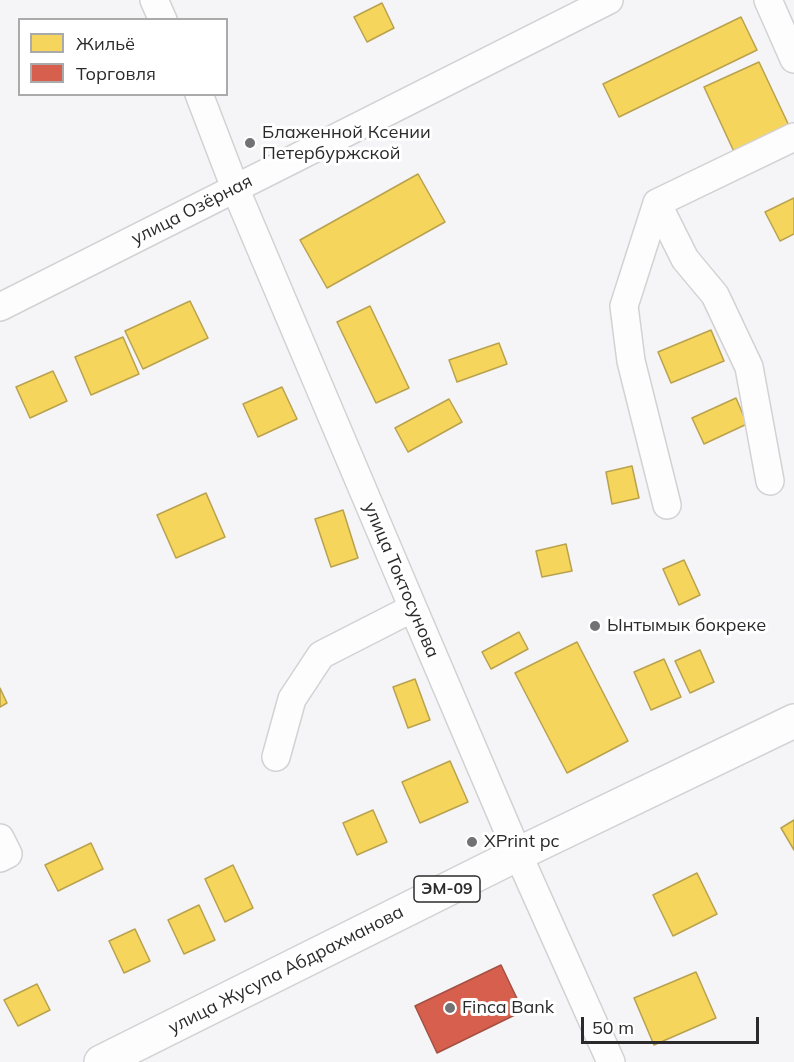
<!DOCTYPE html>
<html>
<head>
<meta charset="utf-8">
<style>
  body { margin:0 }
  #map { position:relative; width:794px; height:1062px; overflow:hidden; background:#f5f4f6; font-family:Mulish,sans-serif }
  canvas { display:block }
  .legend { position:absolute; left:18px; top:18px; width:210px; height:78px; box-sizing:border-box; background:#fff; border:2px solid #aaaaab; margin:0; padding:8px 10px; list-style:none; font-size:18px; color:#2b2b2c }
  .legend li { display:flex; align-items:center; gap:12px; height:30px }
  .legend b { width:30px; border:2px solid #aaaaab }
  .scale { position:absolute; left:581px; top:1017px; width:178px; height:27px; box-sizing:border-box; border:3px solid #2b2b2c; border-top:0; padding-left:8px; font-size:18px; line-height:21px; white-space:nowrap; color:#2b2b2c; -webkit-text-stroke:4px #fff; paint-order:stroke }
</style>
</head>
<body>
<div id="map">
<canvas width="794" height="1062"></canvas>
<ul class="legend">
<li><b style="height:16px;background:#f6d55c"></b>Жильё</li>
<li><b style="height:16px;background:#d6604d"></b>Торговля</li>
</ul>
<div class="scale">50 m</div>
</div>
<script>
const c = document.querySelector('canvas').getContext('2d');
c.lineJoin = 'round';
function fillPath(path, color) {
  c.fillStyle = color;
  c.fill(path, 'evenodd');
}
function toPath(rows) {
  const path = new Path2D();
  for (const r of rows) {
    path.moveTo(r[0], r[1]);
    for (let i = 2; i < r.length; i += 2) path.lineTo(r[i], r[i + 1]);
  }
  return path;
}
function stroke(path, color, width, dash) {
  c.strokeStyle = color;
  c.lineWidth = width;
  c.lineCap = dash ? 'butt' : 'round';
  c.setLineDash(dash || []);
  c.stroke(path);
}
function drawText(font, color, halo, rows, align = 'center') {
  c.font = font + ' Mulish,sans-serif';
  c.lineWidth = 6;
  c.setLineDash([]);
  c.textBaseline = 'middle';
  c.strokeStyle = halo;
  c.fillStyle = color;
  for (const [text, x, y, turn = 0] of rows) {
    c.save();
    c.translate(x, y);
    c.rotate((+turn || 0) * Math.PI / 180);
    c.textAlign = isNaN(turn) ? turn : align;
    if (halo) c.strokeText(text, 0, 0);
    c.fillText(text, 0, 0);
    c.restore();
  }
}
const homes = toPath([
  [382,3,394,28,367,42,354,17,382,3],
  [741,17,757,50,619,117,603,84,741,17],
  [759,62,791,130,736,156,704,87,759,62],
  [418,174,445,222,327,288,300,240,418,174],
  [794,198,794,234,780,241,765,212,794,198],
  [190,301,208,338,143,369,125,331,190,301],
  [370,306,409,388,376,403,337,322,370,306],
  [711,330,724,361,671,383,658,352,711,330],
  [123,337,139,374,91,395,75,357,123,337],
  [499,343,507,364,457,382,449,360,499,343],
  [53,371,67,401,30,418,16,387,53,371],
  [282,387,297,419,258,437,243,404,282,387],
  [736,398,747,424,704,444,692,418,736,398],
  [449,399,462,422,408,452,395,428,449,399],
  [632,466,639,498,612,504,606,472,632,466],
  [206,493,225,537,176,558,157,515,206,493],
  [343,510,358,558,331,567,315,519,343,510],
  [566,544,572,571,542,577,536,551,566,544],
  [684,560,700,595,679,605,663,569,684,560],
  [519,632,528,649,491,669,482,652,519,632],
  [577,642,628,741,567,773,515,673,577,642],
  [700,650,714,682,690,693,675,661,700,650],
  [664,659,681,697,651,710,634,672,664,659],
  [415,679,430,720,408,728,393,687,415,679],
  [0,688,7,703,0,707,0,688],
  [450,761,468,802,420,823,402,782,450,761],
  [373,810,387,842,357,855,343,823,373,810],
  [794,820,794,850,781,828,794,820],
  [91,843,103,869,58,891,45,865,91,843],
  [233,865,253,908,225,922,205,879,233,865],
  [697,873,717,914,673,936,653,895,697,873],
  [199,905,215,940,184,954,168,920,199,905],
  [135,929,150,961,124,973,109,941,135,929],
  [696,972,716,1018,654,1045,634,998,696,972],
  [37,984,50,1010,18,1026,4,1000,37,984]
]);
fillPath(homes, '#f6d55c');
stroke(homes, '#b9a24e', 1.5);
const shops = toPath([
  [501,965,523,1011,437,1053,415,1006,501,965]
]);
fillPath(shops, '#d6604d');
stroke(shops, '#a35043', 1.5);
const minor = toPath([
  [154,0,163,20],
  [768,0,794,59],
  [199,94,235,188,413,608,518,854,611,1062],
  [657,203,624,306,631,361,667,505],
  [0,307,609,0],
  [770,481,749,367,715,295,685,259,657,203,794,137],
  [276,757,292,699,321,655,413,608],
  [0,838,8,854,0,858]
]);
const highway = toPath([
  [101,1062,518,854,794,721]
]);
stroke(minor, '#d2d2d4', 30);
stroke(highway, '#d2d2d4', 36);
stroke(minor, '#fefdfe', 27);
stroke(highway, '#fefdfe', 33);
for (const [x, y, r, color] of [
  [250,143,6,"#727173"],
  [595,626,6,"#727173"],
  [472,842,6,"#727173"],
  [450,1008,6,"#727173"]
]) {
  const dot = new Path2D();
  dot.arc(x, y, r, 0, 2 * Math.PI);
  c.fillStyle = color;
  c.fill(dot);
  stroke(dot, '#fff', 2);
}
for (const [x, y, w] of [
  [447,889,66]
]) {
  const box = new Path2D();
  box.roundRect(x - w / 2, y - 13, w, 26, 4.5);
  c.fillStyle = '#fff';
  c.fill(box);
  stroke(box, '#2b2b2c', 1.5);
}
drawText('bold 16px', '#2b2b2c', null, [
  ["ЭМ-09",447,889]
]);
drawText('18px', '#2b2b2c', '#fff', [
  ["Блаженной Ксении",262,133],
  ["Петербуржской",262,154],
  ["Ынтымык бокреке",607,626],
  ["XPrint pc",484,842],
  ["Finca Bank",462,1008]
], 'left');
drawText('18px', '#2b2b2c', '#fff', [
  ["улица Озёрная",192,210,-27],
  ["улица Токтосунова",401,580,67],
  ["улица Жусупа Абдрахманова",286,970,-27]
]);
</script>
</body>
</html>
